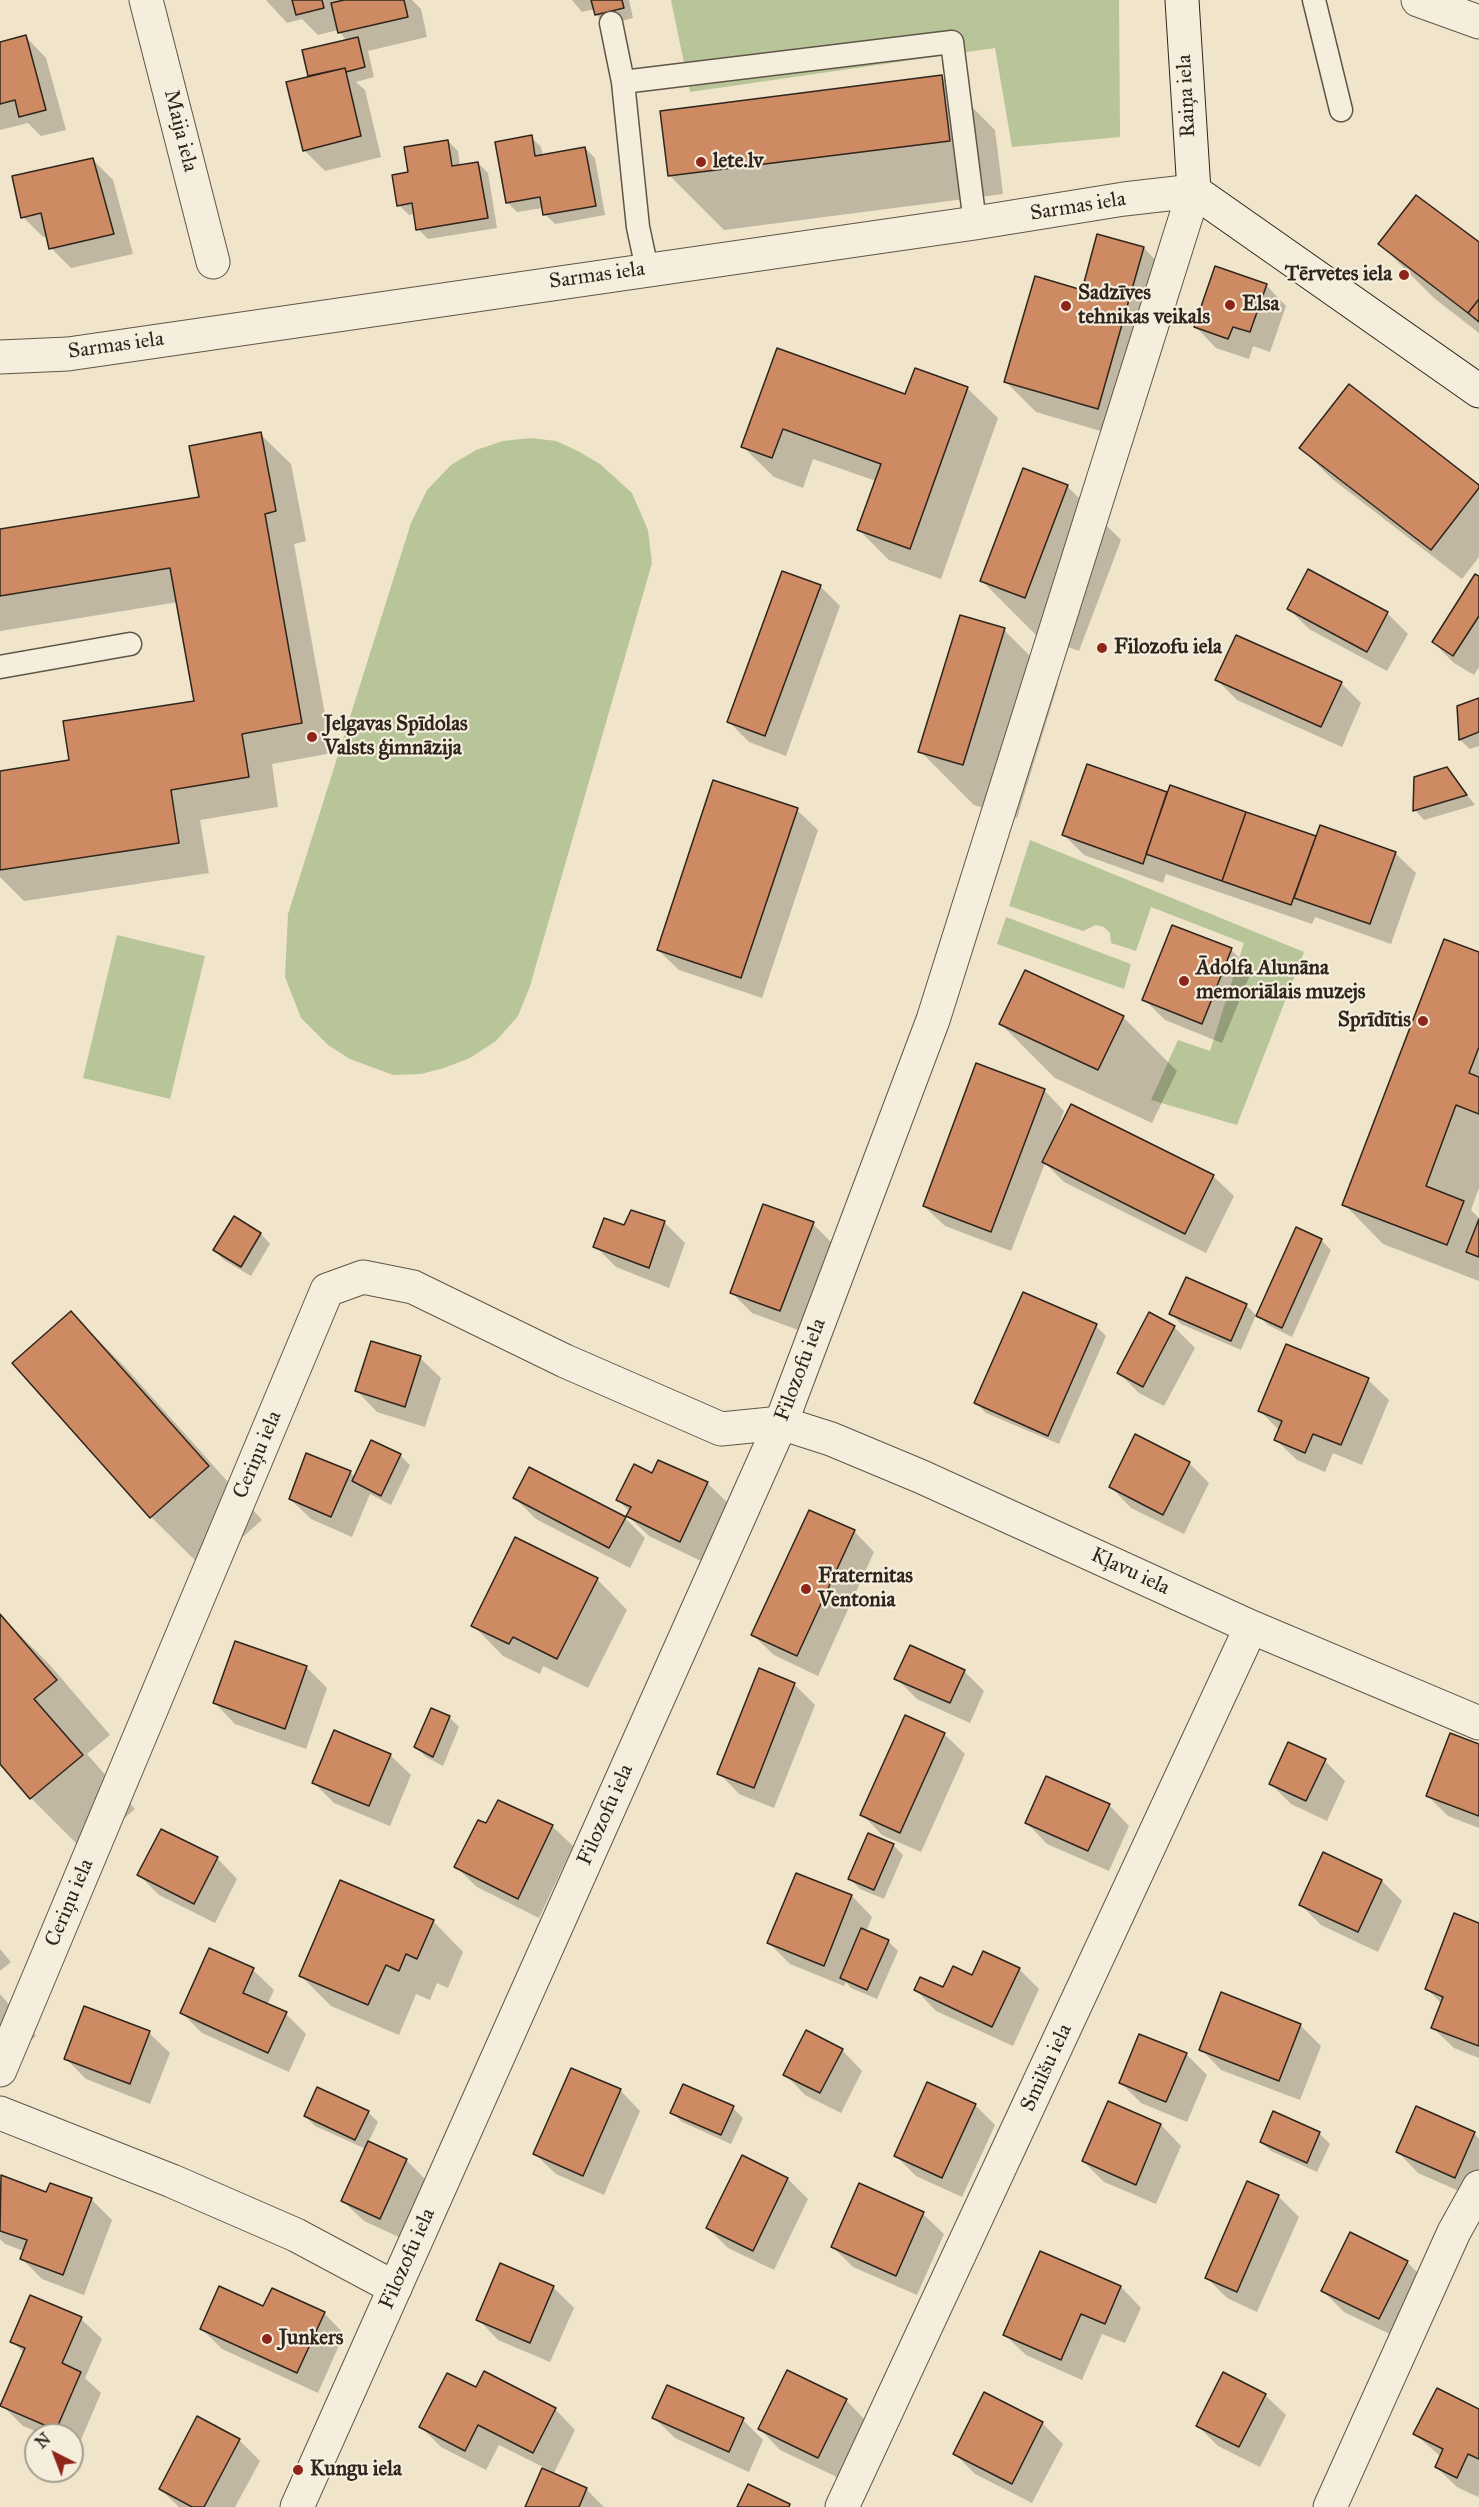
<!DOCTYPE html>
<html>
<head>
<meta charset="utf-8">
<style>
  body { margin:0 }
  #map { position:relative; width:1479px; height:2507px; overflow:hidden; background:#f0e5cb; font-family:"IM FELL Great Primer",serif }
  canvas { display:block }
  .north { position:absolute; left:24px; top:2423px; width:60px; height:60px; box-sizing:border-box; background:#f5eedd; border:2px solid #a69e90; border-radius:50%; rotate:318deg; font-size:16px; font-weight:700; line-height:24px; text-align:center; color:#2f251d }
  .north::after { content:''; display:block; margin:auto; width:21px; height:27px; background:#8f2418; clip-path:polygon(50% 0,100% 100%,50% 72%,0 100%) }
</style>
</head>
<body>
<div id="map">
<canvas width="1479" height="2507"></canvas>
<div class="north">N</div>
</div>
<script>
const c = document.querySelector('canvas').getContext('2d');
c.lineJoin = 'round';
function fillPath(path, color) {
  c.fillStyle = color;
  c.fill(path, 'evenodd');
}
function toPath(rows) {
  const path = new Path2D();
  for (const r of rows) {
    path.moveTo(r[0], r[1]);
    for (let i = 2; i < r.length; i += 2) path.lineTo(r[i], r[i + 1]);
  }
  return path;
}
function stroke(path, color, width, dash) {
  c.strokeStyle = color;
  c.lineWidth = width;
  c.lineCap = dash ? 'butt' : 'round';
  c.setLineDash(dash || []);
  c.stroke(path);
}
function drawText(font, color, halo, rows, align = 'center') {
  c.font = font + ' "IM FELL Great Primer",serif';
  c.lineWidth = 4.5;
  c.setLineDash([]);
  c.textBaseline = 'middle';
  c.strokeStyle = halo;
  c.fillStyle = color;
  for (const [text, x, y, turn = 0] of rows) {
    c.save();
    c.translate(x, y);
    c.rotate((+turn || 0) * Math.PI / 180);
    c.textAlign = isNaN(turn) ? turn : align;
    if (halo) c.strokeText(text, 0, 0);
    c.fillText(text, 0, 0);
    c.restore();
  }
}
fillPath(toPath([
  [671,0,1119,0,1120,137,1012,147,995,48,690,92],
  [531,438,556,441,578,451,600,464,632,493,648,530,652,563,530,986,518,1016,496,1041,470,1058,444,1068,421,1074,393,1075,350,1059,328,1045,301,1018,285,977,288,914,411,523,427,490,451,465,476,450,503,441],
  [1030,840,1304,952,1237,1125,1151,1100,1178,1040,1210,1051,1244,943,1151,907,1136,951,1111,943,1110,933,1104,927,1096,925,1083,931,1009,906],
  [1006,917,1131,964,1124,989,997,944],
  [117,935,205,956,170,1099,83,1078]
]), '#b8c598');
fillPath(toPath([
  [266,0,412,0,421,9,427,37,368,51,374,77,356,82,365,90,381,157,325,171,304,150,311,77,309,76,347,41,338,30,318,35,302,19,287,23],
  [572,0,629,0,633,18,607,25,597,15,595,9,582,12],
  [26,37,46,58,66,130,41,136,28,123,0,130,0,44],
  [941,76,995,130,1003,194,724,230,670,176],
  [531,137,541,147,543,156,585,148,595,158,605,215,555,224,545,214,543,208,517,212,507,202],
  [448,141,458,151,460,166,478,163,488,173,497,228,428,239,418,229,415,214,409,215,399,205,409,173],
  [92,159,113,180,133,254,71,268,51,248,48,236,43,237,23,217],
  [1380,244,1479,244,1479,333,1434,298],
  [1144,248,1174,279,1128,439,1036,412,1006,382,1083,292],
  [1266,285,1286,306,1270,352,1253,346,1249,359,1216,348,1196,327],
  [778,350,906,396,967,388,998,418,941,579,889,560,859,530,876,481,813,459,803,488,774,477,743,447],
  [260,434,291,464,306,541,294,544,332,753,272,764,278,807,200,820,209,873,24,901,0,877,0,772,71,761,195,702,178,602,0,631,0,531,200,498],
  [1301,448,1479,487,1479,557,1462,579,1331,478],
  [1067,486,1121,540,1079,651,1036,635,982,581],
  [1309,571,1388,614,1408,634,1387,671,1309,629,1289,609],
  [1479,578,1479,667,1474,675,1454,663,1433,642],
  [820,586,840,606,786,756,749,742,729,722],
  [1004,630,1058,684,1017,818,974,805,920,751],
  [1217,680,1341,683,1361,703,1342,747,1237,700],
  [1479,699,1479,746,1470,749,1460,740,1459,707],
  [1088,766,1168,794,1171,787,1317,838,1395,853,1416,873,1391,944,1315,917,1312,924,1166,874,1163,883,1084,855,1064,835],
  [1447,769,1475,805,1424,820,1415,810],
  [797,810,818,830,762,998,679,970,658,950],
  [1231,950,1252,970,1222,1043,1165,1020,1144,999],
  [1479,954,1479,1188,1471,1210,1479,1218,1479,1281,1383,1244,1344,1204],
  [1123,1017,1177,1071,1152,1123,1055,1078,1001,1024],
  [1044,1090,1064,1111,1056,1133,1213,1176,1234,1196,1206,1253,1064,1182,1045,1163,1011,1251,945,1226,924,1206],
  [235,1218,261,1234,270,1244,251,1276,224,1260,214,1250],
  [664,1222,685,1243,669,1288,616,1267,595,1246,625,1227],
  [813,1224,833,1244,801,1331,752,1313,732,1293],
  [1321,1240,1331,1250,1292,1337,1268,1325,1258,1315],
  [1024,1294,1096,1326,1106,1336,1059,1444,986,1413,976,1403],
  [1246,1305,1256,1315,1241,1350,1181,1324,1171,1314],
  [71,1313,125,1367,262,1520,205,1570,151,1517],
  [1174,1327,1195,1348,1164,1406,1139,1393,1119,1373],
  [420,1358,441,1378,425,1427,377,1412,357,1391],
  [1368,1380,1389,1400,1362,1465,1333,1453,1325,1472,1297,1460,1276,1440,1280,1431,1260,1411],
  [400,1455,410,1465,391,1505,370,1494,352,1537,311,1519,290,1499,350,1472,355,1477],
  [1189,1463,1209,1483,1184,1534,1131,1508,1111,1487],
  [653,1475,707,1483,728,1503,701,1561,649,1536,628,1516,630,1512,618,1500],
  [515,1498,625,1518,645,1538,630,1568,536,1519],
  [854,1531,874,1552,818,1676,774,1655,753,1635],
  [597,1579,627,1610,588,1688,543,1666,540,1674,503,1656,473,1625],
  [0,1615,49,1664,110,1735,87,1754,135,1809,85,1852,31,1798,0,1762],
  [236,1642,307,1668,327,1688,306,1749,235,1724,215,1703],
  [964,1671,984,1691,970,1723,917,1699,896,1678],
  [794,1684,815,1705,774,1808,739,1794,719,1773],
  [449,1717,459,1727,443,1766,426,1757,416,1747],
  [944,1734,965,1754,921,1852,882,1835,862,1814],
  [1479,1746,1479,1828,1448,1816,1427,1795],
  [390,1755,411,1775,390,1826,334,1803,314,1783],
  [1325,1761,1345,1781,1327,1821,1291,1804,1271,1784],
  [1109,1805,1129,1826,1109,1871,1047,1844,1027,1823],
  [486,1824,552,1826,573,1846,539,1918,477,1887,456,1867],
  [893,1845,903,1855,884,1899,860,1889,850,1879],
  [217,1858,237,1879,215,1923,159,1895,139,1875],
  [797,1875,852,1896,872,1917,866,1932,888,1941,898,1951,877,1999,851,1988,846,1982,844,1986,790,1964,769,1943],
  [1382,1881,1402,1901,1378,1952,1321,1925,1301,1905],
  [433,1921,463,1952,448,1988,437,1983,430,2000,416,1994,399,2035,331,2006,300,1975],
  [1479,1925,1479,2058,1454,2048,1433,2028,1442,2004,1427,1989],
  [0,1949,11,1962,0,1971],
  [1019,1969,1039,1989,1013,2046,936,2011,916,1990,944,1989,972,1977],
  [253,1970,274,1990,267,2005,286,2014,306,2034,289,2072,202,2033,181,2012],
  [0,1994,36,2036,0,2068],
  [1300,2025,1321,2046,1300,2100,1221,2070,1201,2049],
  [149,2033,170,2053,150,2104,86,2079,66,2059],
  [842,2050,862,2071,841,2113,805,2095,785,2074],
  [1186,2054,1207,2075,1187,2122,1141,2103,1121,2083],
  [620,2090,640,2111,604,2195,556,2174,535,2154],
  [1108,2103,1161,2125,1181,2146,1156,2204,1104,2182,1083,2161],
  [975,2105,995,2125,962,2197,916,2176,896,2156],
  [733,2108,743,2118,731,2144,682,2122,672,2113],
  [368,2112,378,2122,368,2143,406,2160,427,2181,401,2238,364,2221,343,2201,366,2149,315,2126,305,2116],
  [1274,2113,1320,2134,1330,2144,1317,2172,1271,2151,1261,2142],
  [1474,2133,1479,2139,1479,2190,1475,2198,1418,2173,1398,2152],
  [742,2157,788,2179,808,2199,774,2270,728,2248,708,2228],
  [2,2177,47,2194,50,2184,92,2200,112,2220,84,2295,42,2279,22,2259,24,2251,5,2244,0,2239],
  [860,2185,923,2214,944,2234,917,2295,853,2267,832,2246],
  [1278,2196,1299,2217,1257,2312,1227,2298,1207,2278],
  [1041,2253,1121,2287,1141,2308,1125,2343,1102,2334,1082,2380,1026,2355,1005,2335],
  [1407,2262,1427,2282,1400,2339,1344,2312,1323,2291],
  [553,2287,574,2308,550,2362,498,2340,478,2319],
  [264,2308,324,2313,344,2334,318,2393,222,2349,201,2328],
  [81,2319,102,2339,85,2378,101,2393,77,2449,72,2447,72,2435,44,2435,23,2426,2,2405,25,2354,12,2341],
  [1265,2395,1286,2415,1260,2467,1218,2446,1198,2426],
  [846,2400,866,2421,839,2478,780,2450,760,2429],
  [555,2409,575,2430,553,2475,587,2490,604,2507,527,2507,551,2471,499,2445,486,2470,441,2447,421,2427],
  [1479,2411,1479,2494,1478,2497,1457,2487,1436,2467,1441,2457,1415,2434],
  [198,2418,239,2440,260,2461,235,2507,179,2507,160,2489],
  [654,2418,743,2420,763,2440,749,2472,675,2438],
  [1042,2423,1063,2444,1032,2503,975,2474,955,2454]
]), '#0003');
const building = toPath([
  [292,0,322,0,324,8,296,15,292,0],
  [344,0,404,0,408,17,338,33,331,3,344,0],
  [591,0,622,0,624,8,595,15,591,0],
  [26,35,46,110,19,117,15,100,0,104,0,42,26,35],
  [358,37,365,67,346,72,345,68,308,76,302,50,358,37],
  [345,68,361,136,303,151,286,82,345,68],
  [942,75,950,141,668,176,660,111,942,75],
  [532,135,535,156,585,147,596,206,543,215,540,197,506,203,495,142,532,135],
  [448,140,452,166,478,162,488,218,416,230,412,203,397,206,392,175,408,172,404,147,448,140],
  [93,158,114,234,49,249,41,213,21,218,12,176,93,158],
  [1416,195,1479,242,1479,299,1468,313,1378,244,1416,195],
  [1097,234,1144,247,1098,409,1004,382,1035,276,1082,290,1097,234],
  [1215,266,1267,284,1250,332,1233,327,1228,339,1194,327,1215,266],
  [1479,299,1479,322,1468,313,1479,299],
  [777,348,905,394,915,368,968,387,910,549,857,530,881,464,783,429,772,458,741,447,777,348],
  [1349,384,1479,485,1479,488,1431,550,1299,448,1349,384],
  [261,432,276,511,265,514,302,723,242,734,249,777,171,790,179,843,0,870,0,771,69,760,63,721,194,701,170,568,0,596,0,529,199,497,189,446,261,432],
  [1023,468,1068,485,1025,598,980,581,1023,468],
  [1308,569,1388,612,1367,652,1287,609,1308,569],
  [782,571,821,585,765,736,727,722,782,571],
  [1475,574,1479,576,1479,616,1453,656,1432,642,1475,574],
  [960,615,1005,628,963,765,918,752,960,615],
  [1236,635,1342,682,1321,727,1215,680,1236,635],
  [1479,698,1479,732,1459,740,1457,706,1479,698],
  [1087,764,1167,792,1143,864,1062,835,1087,764],
  [1447,767,1467,795,1413,811,1414,777,1447,767],
  [713,780,798,808,741,978,657,950,713,780],
  [1170,785,1246,812,1222,881,1146,854,1170,785],
  [1246,812,1316,836,1291,905,1222,881,1246,812],
  [1320,825,1396,852,1370,924,1294,898,1320,825],
  [1172,925,1232,948,1202,1024,1142,1000,1172,925],
  [1444,939,1479,952,1479,1047,1469,1073,1479,1077,1479,1114,1456,1105,1426,1186,1464,1201,1447,1245,1342,1205,1444,939],
  [1025,970,1124,1016,1098,1070,999,1024,1025,970],
  [976,1063,1045,1089,991,1232,923,1206,976,1063],
  [1071,1104,1214,1175,1185,1234,1042,1162,1071,1104],
  [763,1204,814,1222,780,1311,730,1293,763,1204],
  [631,1210,665,1221,649,1268,593,1247,604,1218,624,1225,631,1210],
  [234,1216,261,1233,241,1267,213,1250,234,1216],
  [1479,1219,1479,1257,1466,1252,1479,1219],
  [1296,1227,1322,1239,1282,1328,1256,1316,1296,1227],
  [1186,1277,1247,1304,1231,1341,1169,1314,1186,1277],
  [1023,1292,1097,1324,1048,1436,974,1403,1023,1292],
  [71,1311,209,1466,150,1518,12,1363,71,1311],
  [1149,1312,1175,1326,1143,1387,1117,1373,1149,1312],
  [371,1341,421,1356,405,1407,355,1391,371,1341],
  [1286,1344,1369,1378,1341,1445,1313,1434,1305,1453,1274,1440,1282,1421,1258,1411,1286,1344],
  [1135,1434,1190,1462,1163,1515,1109,1487,1135,1434],
  [371,1440,401,1454,381,1496,352,1481,371,1440],
  [306,1453,351,1471,331,1517,289,1499,306,1453],
  [658,1460,708,1482,680,1542,626,1516,631,1507,616,1500,634,1464,652,1473,658,1460],
  [529,1467,626,1517,609,1548,513,1498,529,1467],
  [809,1510,855,1530,797,1656,751,1635,809,1510],
  [515,1537,598,1578,557,1659,513,1637,509,1644,471,1626,515,1537],
  [0,1614,57,1680,34,1699,83,1755,30,1799,0,1764,0,1614],
  [235,1641,307,1666,285,1729,213,1703,235,1641],
  [910,1645,965,1670,950,1703,894,1679,910,1645],
  [759,1668,795,1683,754,1788,717,1774,759,1668],
  [431,1708,450,1716,433,1757,414,1747,431,1708],
  [905,1715,945,1733,900,1833,860,1815,905,1715],
  [334,1730,391,1754,369,1806,312,1783,334,1730],
  [1450,1733,1479,1744,1479,1816,1426,1796,1450,1733],
  [1288,1742,1326,1759,1306,1801,1269,1784,1288,1742],
  [1046,1776,1110,1804,1088,1851,1025,1823,1046,1776],
  [498,1800,553,1825,518,1899,454,1867,478,1820,486,1823,498,1800],
  [161,1829,218,1857,194,1904,137,1875,161,1829],
  [868,1833,894,1844,874,1890,848,1879,868,1833],
  [1323,1852,1382,1880,1358,1932,1299,1905,1323,1852],
  [796,1873,852,1895,824,1966,767,1943,796,1873],
  [340,1880,434,1920,417,1959,406,1954,399,1971,386,1965,368,2005,299,1976,340,1880],
  [1454,1913,1479,1923,1479,2046,1431,2028,1443,1997,1425,1989,1454,1913],
  [861,1928,889,1940,867,1990,840,1978,861,1928],
  [209,1948,254,1968,243,1993,287,2012,268,2053,180,2013,209,1948],
  [983,1951,1020,1968,992,2027,914,1990,920,1977,943,1987,953,1966,972,1975,983,1951],
  [1221,1992,1301,2024,1279,2081,1199,2050,1221,1992],
  [84,2006,150,2031,130,2084,64,2059,84,2006],
  [806,2030,843,2049,820,2093,783,2075,806,2030],
  [1139,2034,1187,2053,1166,2102,1119,2083,1139,2034],
  [571,2068,621,2089,583,2176,533,2154,571,2068],
  [927,2082,976,2104,942,2178,894,2156,927,2082],
  [683,2084,734,2106,721,2135,670,2113,683,2084],
  [317,2087,369,2111,355,2140,304,2116,317,2087],
  [1108,2101,1161,2124,1136,2185,1082,2161,1108,2101],
  [1416,2106,1475,2132,1455,2178,1396,2152,1416,2106],
  [1273,2111,1320,2132,1307,2163,1260,2142,1273,2111],
  [368,2141,407,2159,380,2219,341,2201,368,2141],
  [742,2155,788,2178,753,2251,706,2228,742,2155],
  [1,2175,46,2192,50,2183,92,2198,63,2275,20,2259,27,2240,0,2231,1,2175],
  [1247,2181,1279,2195,1237,2292,1205,2278,1247,2181],
  [859,2183,924,2212,896,2276,831,2247,859,2183],
  [1350,2232,1408,2261,1379,2319,1321,2291,1350,2232],
  [1040,2251,1121,2286,1105,2324,1081,2314,1061,2360,1003,2335,1040,2251],
  [500,2263,554,2286,530,2343,476,2320,500,2263],
  [219,2286,263,2306,272,2288,325,2312,297,2373,200,2329,219,2286],
  [30,2295,82,2317,62,2363,81,2372,56,2430,0,2406,25,2348,10,2342,30,2295],
  [787,2370,847,2399,818,2458,758,2429,787,2370],
  [484,2371,556,2408,533,2453,478,2425,465,2451,419,2427,447,2373,476,2387,484,2371],
  [1223,2372,1266,2394,1239,2447,1196,2426,1223,2372],
  [667,2385,744,2418,729,2452,652,2418,667,2385],
  [1437,2388,1479,2409,1479,2459,1468,2454,1457,2478,1435,2467,1443,2449,1413,2434,1437,2388],
  [984,2392,1043,2422,1012,2484,953,2454,984,2392],
  [197,2416,240,2439,204,2507,192,2507,159,2489,197,2416],
  [542,2468,587,2488,579,2507,525,2507,542,2468],
  [748,2484,790,2504,789,2507,737,2507,748,2484]
]);
fillPath(building, '#ce8a62');
stroke(building, '#2f251d', 1.5);
const service = toPath([
  [1314,0,1341,110],
  [611,23,623,82],
  [647,269,638,227,623,82,952,42,975,223],
  [0,667,130,644]
]);
const minor = toPath([
  [146,0,213,262],
  [1418,0,1479,22],
  [0,357,68,354,975,223,1124,199,1194,191],
  [0,2070,327,1290,363,1277,413,1287,565,1361,721,1429,781,1423,831,1439,922,1477,1251,1627,1479,1723],
  [0,2113,172,2181,296,2235,395,2288],
  [842,2507,1251,1627],
  [1330,2507,1454,2232,1479,2187]
]);
const tertiary = toPath([
  [297,2507,781,1423,933,1020,1194,191]
]);
const secondary = toPath([
  [1182,0,1194,191,1479,391]
]);
stroke(service, '#5f5548', 25);
stroke(minor, '#5f5548', 35);
stroke(tertiary, '#5f5548', 35);
stroke(secondary, '#2f251d', 35);
stroke(service, '#f5eedd', 22);
stroke(minor, '#f5eedd', 33);
stroke(tertiary, '#f5eedd', 33);
stroke(secondary, '#f5eedd', 33);
for (const [x, y, r, color] of [
  [701,162,6,"#8f2418"],
  [1404,275,6,"#8f2418"],
  [1230,305,6,"#8f2418"],
  [1066,306,6,"#8f2418"],
  [1102,648,6,"#8f2418"],
  [312,737,6,"#8f2418"],
  [1184,981,6,"#8f2418"],
  [1423,1021,6,"#8f2418"],
  [806,1589,6,"#8f2418"],
  [267,2339,6,"#8f2418"],
  [298,2470,6,"#8f2418"]
]) {
  const dot = new Path2D();
  dot.arc(x, y, r, 0, 2 * Math.PI);
  c.fillStyle = color;
  c.fill(dot);
  stroke(dot, '#f5eedd', 2);
}
drawText('21px', '#2f251d', '#f5eedd', [
  ["Raiņa iela",1187,96,-93],
  ["Maija iela",180,131,76],
  ["Sarmas iela",1078,207,-9],
  ["Sarmas iela",597,276,-8],
  ["Sarmas iela",116,346,-8],
  ["Filozofu iela",801,1370,-69],
  ["Ceriņu iela",258,1455,-67],
  ["Kļavu iela",1130,1572,25],
  ["Filozofu iela",606,1815,-66],
  ["Ceriņu iela",70,1903,-67],
  ["Smilšu iela",1047,2068,-65],
  ["Filozofu iela",408,2259,-66]
]);
drawText('bold 21px', '#2f251d', '#f5eedd', [
  ["lete.lv",713,162],
  ["Tērvetes iela",1392,275,"right"],
  ["Sadzīves",1078,294],
  ["tehnikas veikals",1078,318],
  ["Elsa",1242,305],
  ["Filozofu iela",1114,648],
  ["Jelgavas Spīdolas",324,725],
  ["Valsts ģimnāzija",324,749],
  ["Ādolfa Alunāna",1196,969],
  ["memoriālais muzejs",1196,993],
  ["Sprīdītis",1411,1021,"right"],
  ["Fraternitas",818,1577],
  ["Ventonia",818,1601],
  ["Junkers",279,2339],
  ["Kungu iela",310,2470]
], 'left');
</script>
</body>
</html>
